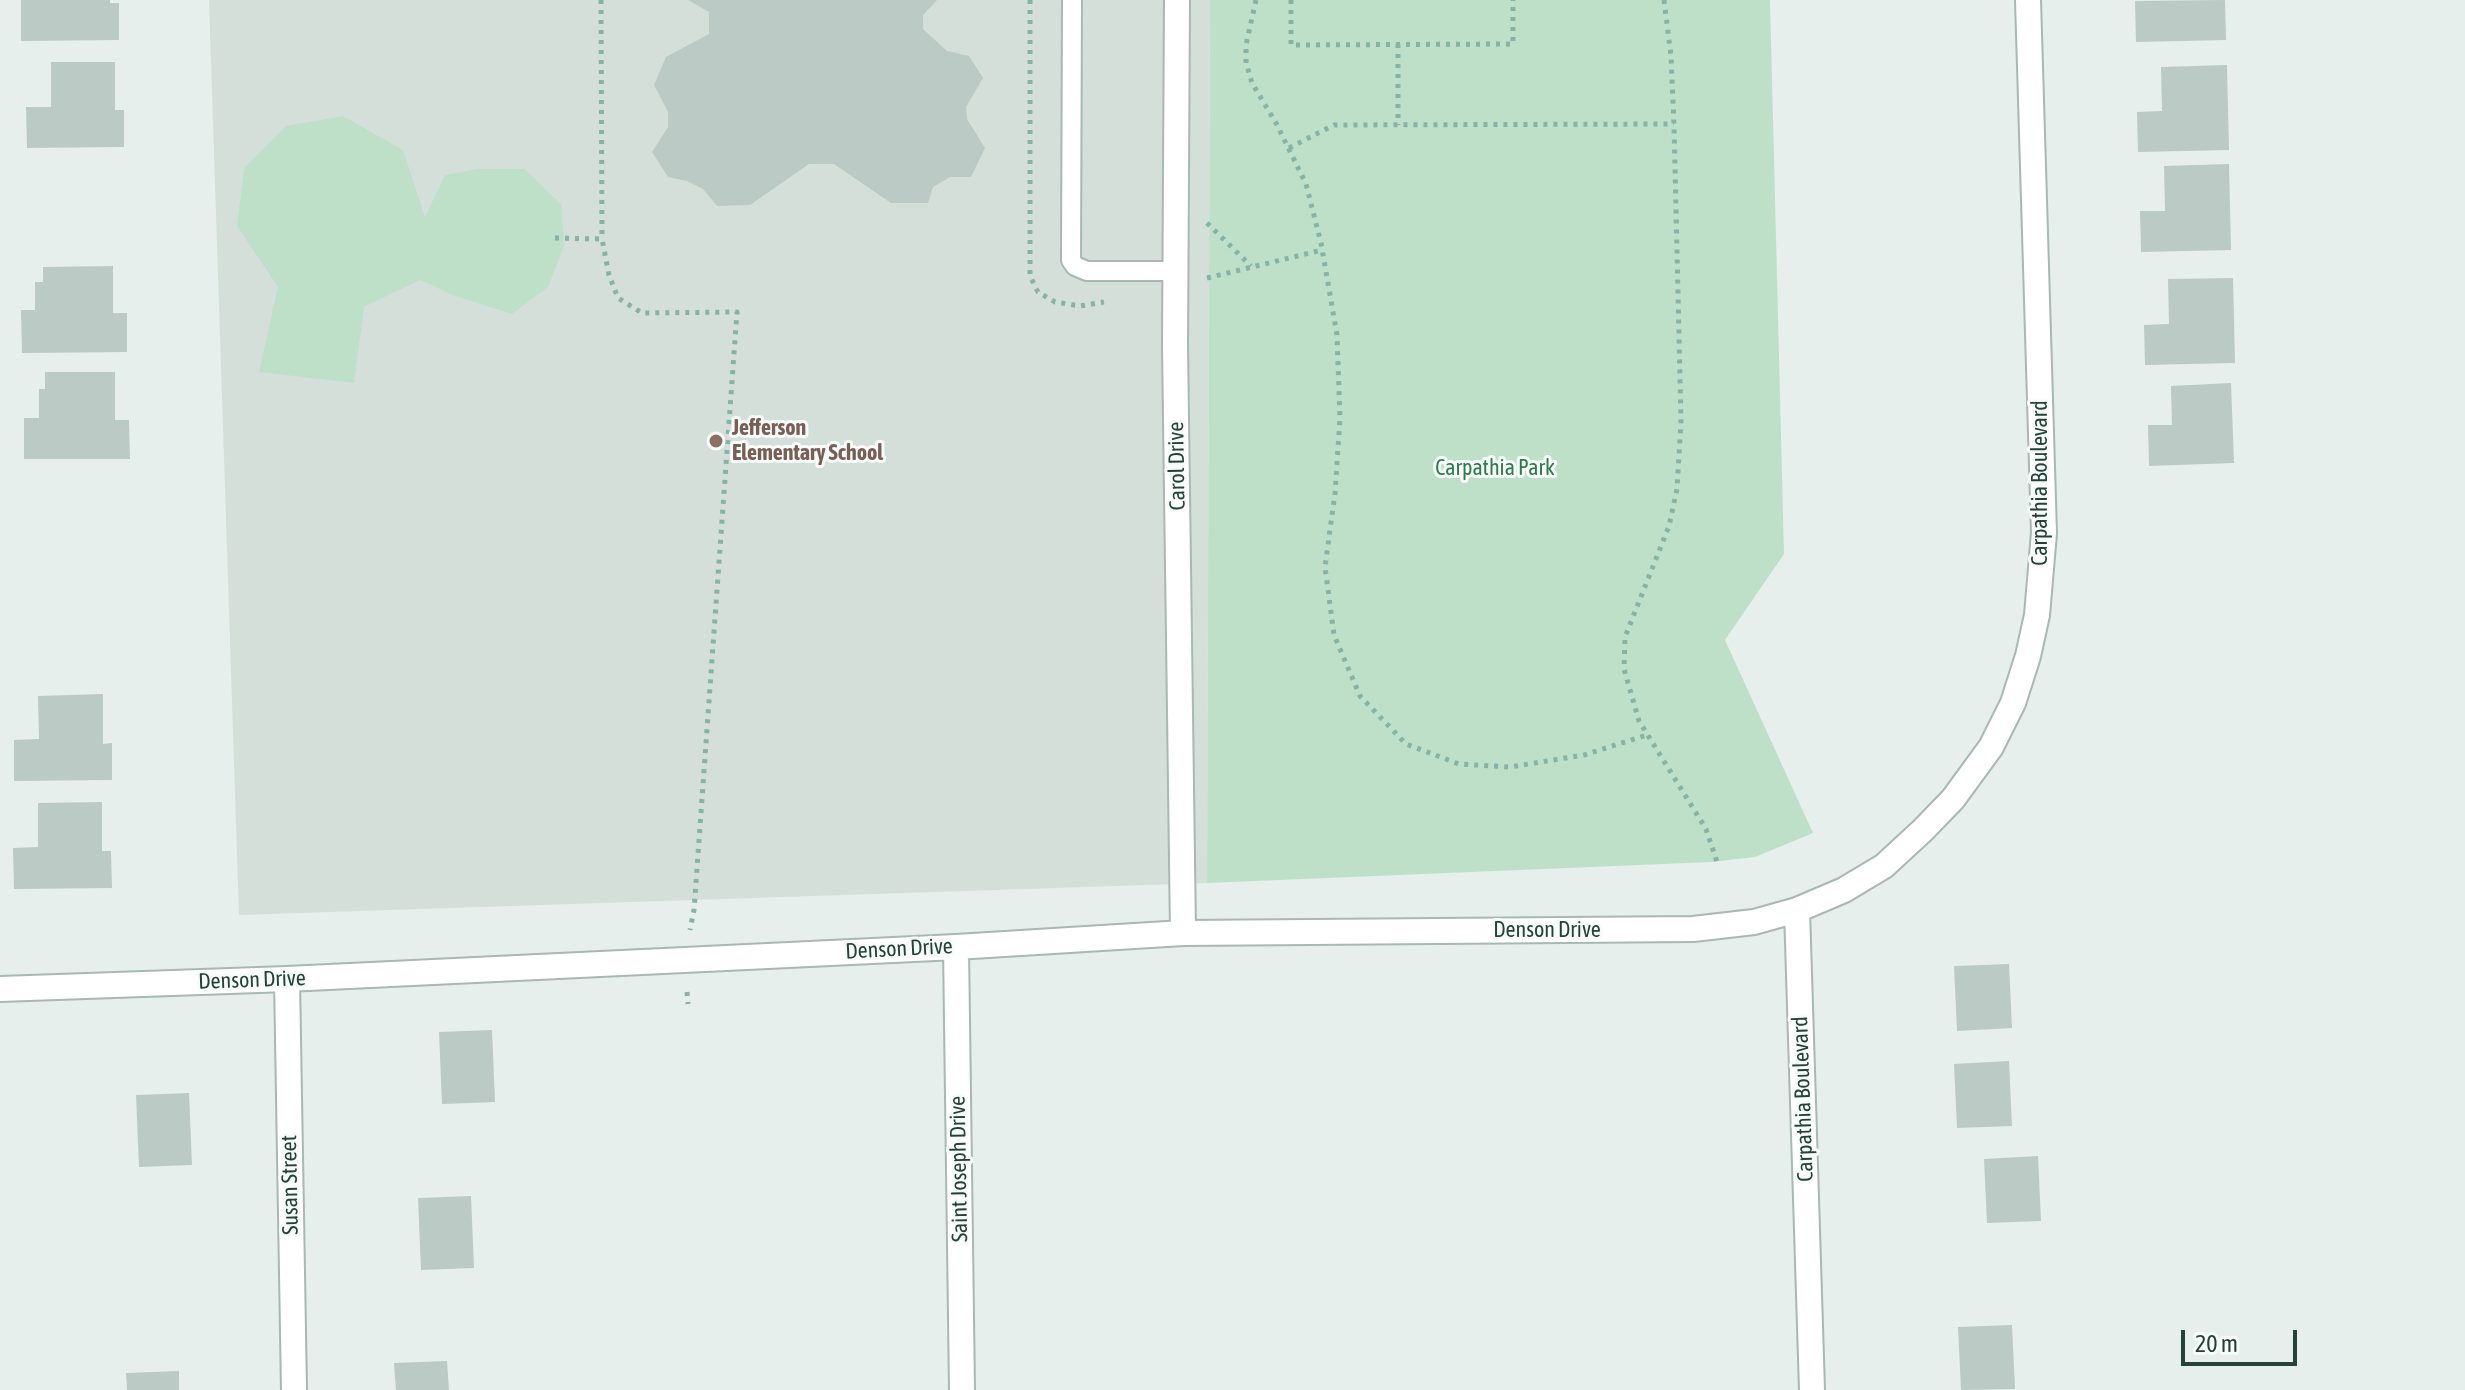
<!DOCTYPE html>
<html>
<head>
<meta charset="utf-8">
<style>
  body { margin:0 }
  #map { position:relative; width:2465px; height:1390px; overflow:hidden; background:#e6efeb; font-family:"Asap Condensed",sans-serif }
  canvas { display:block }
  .scale { position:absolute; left:2181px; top:1330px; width:116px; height:36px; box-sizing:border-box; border:4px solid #24423a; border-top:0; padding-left:10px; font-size:24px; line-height:28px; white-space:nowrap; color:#24423a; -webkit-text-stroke:6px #f7fbf9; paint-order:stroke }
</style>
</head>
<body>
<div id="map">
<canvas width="2465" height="1390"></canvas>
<div class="scale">20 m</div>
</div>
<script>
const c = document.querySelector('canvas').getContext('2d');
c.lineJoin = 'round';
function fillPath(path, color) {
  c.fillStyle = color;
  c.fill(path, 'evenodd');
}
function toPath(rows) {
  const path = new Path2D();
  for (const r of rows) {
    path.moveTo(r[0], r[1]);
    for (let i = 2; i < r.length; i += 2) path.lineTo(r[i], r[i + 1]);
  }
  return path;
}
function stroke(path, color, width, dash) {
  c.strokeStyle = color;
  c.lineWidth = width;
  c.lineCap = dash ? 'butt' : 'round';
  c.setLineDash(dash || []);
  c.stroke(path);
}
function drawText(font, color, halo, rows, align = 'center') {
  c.font = font + ' "Asap Condensed",sans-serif';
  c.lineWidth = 6;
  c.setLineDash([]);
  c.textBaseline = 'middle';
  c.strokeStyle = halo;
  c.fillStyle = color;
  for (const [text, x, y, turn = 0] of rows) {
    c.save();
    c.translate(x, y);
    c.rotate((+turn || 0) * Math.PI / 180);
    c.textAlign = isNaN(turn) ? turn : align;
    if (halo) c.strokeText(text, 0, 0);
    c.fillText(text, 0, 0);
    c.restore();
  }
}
fillPath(toPath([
  [209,0,1210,0,1207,883,239,915]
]), '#d4dfda');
fillPath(toPath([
  [1210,0,1770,0,1784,554,1725,640,1813,833,1755,857,1711,862,1207,883],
  [343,116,403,150,425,217,445,175,478,169,524,169,561,204,564,246,548,287,512,314,455,296,420,280,364,307,354,383,259,372,278,287,237,226,244,168,286,126]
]), '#bfe0c8');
fillPath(toPath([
  [21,0,110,0,110,3,119,3,119,40,21,41],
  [688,0,937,0,923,15,923,29,947,51,969,56,983,78,966,107,967,119,985,148,971,177,950,177,933,187,928,203,891,203,834,164,809,164,750,205,717,206,703,189,687,181,668,177,652,152,668,127,668,112,654,85,666,57,709,34,709,12],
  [2225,0,2226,40,2136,42,2135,1],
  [51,62,115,62,115,110,124,110,124,147,27,148,26,107,51,107],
  [2227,65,2229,150,2138,152,2137,112,2162,111,2161,67],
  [2229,164,2231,250,2141,252,2140,211,2165,211,2164,166],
  [113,266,113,313,127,313,127,352,22,353,21,310,35,310,35,282,43,282,43,267],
  [2233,278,2235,363,2145,365,2144,325,2169,324,2168,279],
  [45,372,115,372,115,420,129,420,130,459,24,459,24,418,39,418,39,389,45,389],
  [2231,383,2234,463,2149,466,2148,425,2172,425,2171,386],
  [103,694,103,744,112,743,112,780,14,781,14,740,39,739,38,696],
  [102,802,102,851,111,851,112,888,14,889,13,848,38,847,38,803],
  [2009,964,2012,1028,1957,1031,1954,966],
  [492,1030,495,1102,442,1104,439,1032],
  [2009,1061,2012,1126,1957,1128,1954,1064],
  [189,1093,192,1165,139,1167,136,1095],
  [2038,1156,2041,1221,1987,1223,1984,1159],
  [471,1196,474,1268,421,1270,418,1198],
  [2012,1325,2015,1389,1961,1390,1958,1327],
  [447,1361,449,1390,396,1390,394,1363],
  [179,1371,179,1390,127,1390,126,1373]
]), '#bbcac4');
const lane = toPath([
  [1072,0,1071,260,1075,266,1087,271,1175,271]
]);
const street = toPath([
  [1177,0,1175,345,1183,933],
  [1797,910,1812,1390],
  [956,947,962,1390],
  [287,979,294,1390],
  [0,989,287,979,956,947,1183,933,1693,929,1754,922,1797,910,1844,890,1884,866,1923,830,1953,799,1991,747,2013,703,2028,656,2037,615,2044,533,2028,0]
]);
stroke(lane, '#a8b8b2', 22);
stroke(street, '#a8b8b2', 28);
stroke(toPath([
  [601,0,602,239],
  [1030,0,1030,276,1038,292,1055,302,1080,306,1104,302],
  [1256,0,1246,45,1246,63,1252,83,1276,123,1306,184,1321,243,1337,335,1340,418,1335,493,1325,567,1334,635,1360,696,1406,744,1459,764,1510,767,1584,755,1647,735],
  [1291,0,1291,45,1513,44,1513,0],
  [1664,0,1671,56,1674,124,1681,421,1677,489,1669,526,1625,637,1624,669,1639,721,1706,829,1718,865],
  [1398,44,1398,125],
  [1289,148,1334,125,1674,124],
  [1207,223,1251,266],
  [555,238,602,239,609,275,618,298,642,313,737,312,694,910,690,930],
  [1207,278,1322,250],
  [687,992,688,1004]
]), '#86b3a5', 5, [4, 6]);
stroke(lane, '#fff', 18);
stroke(street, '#fff', 24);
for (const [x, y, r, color] of [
  [716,441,8,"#8d6e63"]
]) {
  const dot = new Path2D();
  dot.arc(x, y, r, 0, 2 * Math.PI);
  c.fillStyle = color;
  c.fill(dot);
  stroke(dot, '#f7fbf9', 3);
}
drawText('bold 22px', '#785e54', '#f7fbf9', [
  ["Jefferson",732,428],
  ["Elementary School",732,453]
], 'left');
drawText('22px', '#24423a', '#f7fbf9', [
  ["Carol Drive",1177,466,-91],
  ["Carpathia Boulevard",2040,483,-90],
  ["Denson Drive",1547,930],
  ["Denson Drive",899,949,-3],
  ["Denson Drive",252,980,-2],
  ["Carpathia Boulevard",1803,1099,-92],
  ["Saint Joseph Drive",959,1169,-91],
  ["Susan Street",290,1185,-91]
]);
drawText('22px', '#2d7a4b', '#f7fbf9', [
  ["Carpathia Park",1495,468]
]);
</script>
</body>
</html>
